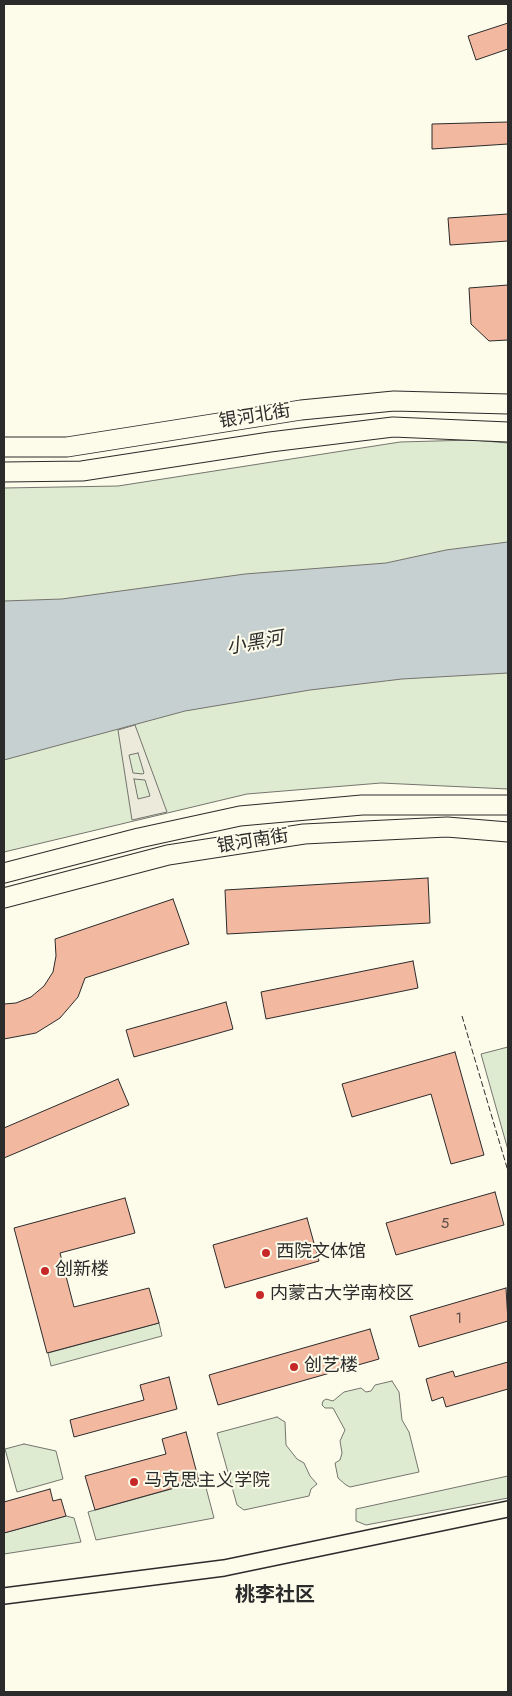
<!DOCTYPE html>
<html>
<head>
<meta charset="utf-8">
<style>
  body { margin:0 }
  #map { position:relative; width:512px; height:1696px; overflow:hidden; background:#fdfbea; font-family:Jost,sans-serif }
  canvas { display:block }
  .frame { position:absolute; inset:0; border:5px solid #2b2b2b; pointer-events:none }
</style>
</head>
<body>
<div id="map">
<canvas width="512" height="1696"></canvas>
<div class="frame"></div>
</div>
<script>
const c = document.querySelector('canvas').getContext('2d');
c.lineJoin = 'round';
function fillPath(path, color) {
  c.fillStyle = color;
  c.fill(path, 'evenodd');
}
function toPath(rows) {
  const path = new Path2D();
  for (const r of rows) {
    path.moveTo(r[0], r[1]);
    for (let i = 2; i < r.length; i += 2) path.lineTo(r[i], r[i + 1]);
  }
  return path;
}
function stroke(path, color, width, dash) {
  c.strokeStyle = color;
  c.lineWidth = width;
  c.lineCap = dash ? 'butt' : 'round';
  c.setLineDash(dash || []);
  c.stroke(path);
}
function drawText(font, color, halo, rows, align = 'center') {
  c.font = font + ' Jost,"Noto Sans SC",sans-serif';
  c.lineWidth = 4;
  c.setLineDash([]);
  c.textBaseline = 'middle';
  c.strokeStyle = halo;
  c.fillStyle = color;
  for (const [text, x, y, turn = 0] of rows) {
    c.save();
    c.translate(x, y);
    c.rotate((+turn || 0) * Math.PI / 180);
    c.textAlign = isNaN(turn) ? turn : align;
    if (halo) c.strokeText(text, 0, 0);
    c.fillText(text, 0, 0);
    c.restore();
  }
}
const green = toPath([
  [472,440,508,443,508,789,381,783,247,794,4,852,4,488,118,486,400,442,472,440],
  [508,1047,508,1150,481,1054,508,1047],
  [159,1323,162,1336,51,1366,48,1353,159,1323],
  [392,1381,399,1392,402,1420,409,1432,419,1472,350,1487,346,1485,338,1478,335,1463,340,1460,342,1453,340,1441,345,1430,333,1408,325,1408,322,1405,323,1401,326,1399,333,1401,344,1392,361,1388,366,1392,371,1391,375,1385,392,1381],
  [277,1417,285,1422,286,1445,297,1459,304,1463,310,1476,317,1484,311,1489,309,1496,244,1510,237,1505,217,1433,277,1417],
  [24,1444,56,1451,63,1479,17,1492,5,1449,24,1444],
  [508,1476,508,1498,366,1525,356,1521,356,1509,508,1476],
  [204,1480,214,1518,96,1540,88,1512,204,1480],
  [66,1516,74,1518,81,1542,4,1554,4,1533,66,1516]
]);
fillPath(green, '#deebd1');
stroke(green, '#74746e', 1);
const parking = toPath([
  [135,725,167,812,132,820,118,730,135,725],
  [138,753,144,773,143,774,133,773,129,755,138,753],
  [134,779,145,780,150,796,138,799,134,779]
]);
fillPath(parking, '#eceadb');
stroke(parking, '#74746e', 1);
const water = toPath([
  [508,542,508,673,402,679,310,690,185,711,4,760,4,601,62,599,245,574,386,563,446,550,508,542]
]);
fillPath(water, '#c7d0d0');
stroke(water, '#74746e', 1);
const building = toPath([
  [508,23,508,49,476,60,468,36,508,23],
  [508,122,508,144,432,149,432,124,508,122],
  [508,214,508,241,450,245,448,218,508,214],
  [508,285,508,340,489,341,471,324,469,288,508,285],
  [428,878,430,923,227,934,225,890,428,878],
  [173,899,189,944,85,978,78,997,60,1018,36,1033,4,1039,4,1004,16,1003,31,997,44,986,53,972,56,956,55,939,173,899],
  [413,961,418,988,266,1019,261,992,413,961],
  [226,1002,233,1029,134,1057,126,1030,226,1002],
  [455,1052,484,1155,451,1164,431,1094,352,1117,342,1084,455,1052],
  [118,1079,129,1105,4,1158,4,1128,118,1079],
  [495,1192,504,1225,396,1255,386,1223,495,1192],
  [125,1198,135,1233,60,1253,74,1307,149,1288,159,1323,47,1353,14,1228,125,1198],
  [307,1218,319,1261,225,1288,213,1245,307,1218],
  [506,1288,508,1321,419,1347,410,1316,506,1288],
  [370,1329,379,1359,218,1405,209,1375,370,1329],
  [508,1362,508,1389,446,1407,443,1397,432,1401,426,1379,453,1371,455,1377,508,1362],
  [169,1377,177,1409,74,1437,70,1420,144,1400,140,1385,169,1377],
  [186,1432,199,1481,95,1510,85,1476,166,1454,162,1439,186,1432],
  [50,1489,53,1501,61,1499,66,1516,4,1533,4,1502,50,1489]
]);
fillPath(building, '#f2b8a0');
stroke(building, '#2b2b2b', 1);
const minor = toPath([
  [4,1596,224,1568,508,1509]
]);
const major = toPath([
  [4,447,67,447,301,410,394,401,508,404],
  [4,472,82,471,270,442,393,427,508,432],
  [4,873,139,838,240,816,362,805,508,805],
  [4,898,168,855,304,834,447,827,508,832]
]);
stroke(minor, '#2b2b2b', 18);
stroke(major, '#2b2b2b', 21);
stroke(minor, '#fdfbea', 15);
stroke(major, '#fdfbea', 19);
stroke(toPath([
  [462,1016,508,1171]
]), '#2b2b2b', 1, [6, 2.5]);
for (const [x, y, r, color] of [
  [266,1253,5,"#c62828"],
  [45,1271,5,"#c62828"],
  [260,1295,5,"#c62828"],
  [294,1367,5,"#c62828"],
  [134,1482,5,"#c62828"]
]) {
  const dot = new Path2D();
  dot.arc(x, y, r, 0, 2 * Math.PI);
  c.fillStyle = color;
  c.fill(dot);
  stroke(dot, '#fdfbea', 2);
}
drawText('15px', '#5d4e48', null, [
  ["5",445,1224],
  ["1",459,1319]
]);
drawText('18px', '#2b2b2b', '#fdfbea', [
  ["银河北街",255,417,-9],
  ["银河南街",253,842,-9]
]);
drawText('18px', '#2b2b2b', '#fdfbea', [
  ["西院文体馆",276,1253],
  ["创新楼",55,1271],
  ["内蒙古大学南校区",270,1295],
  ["创艺楼",304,1367],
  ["马克思主义学院",144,1482]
], 'left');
drawText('italic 19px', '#2b2b2b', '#fdfbea', [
  ["小黑河",255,644,-10]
]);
drawText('bold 20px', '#2b2b2b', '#fdfbea', [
  ["桃李社区",275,1596]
]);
</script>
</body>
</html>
